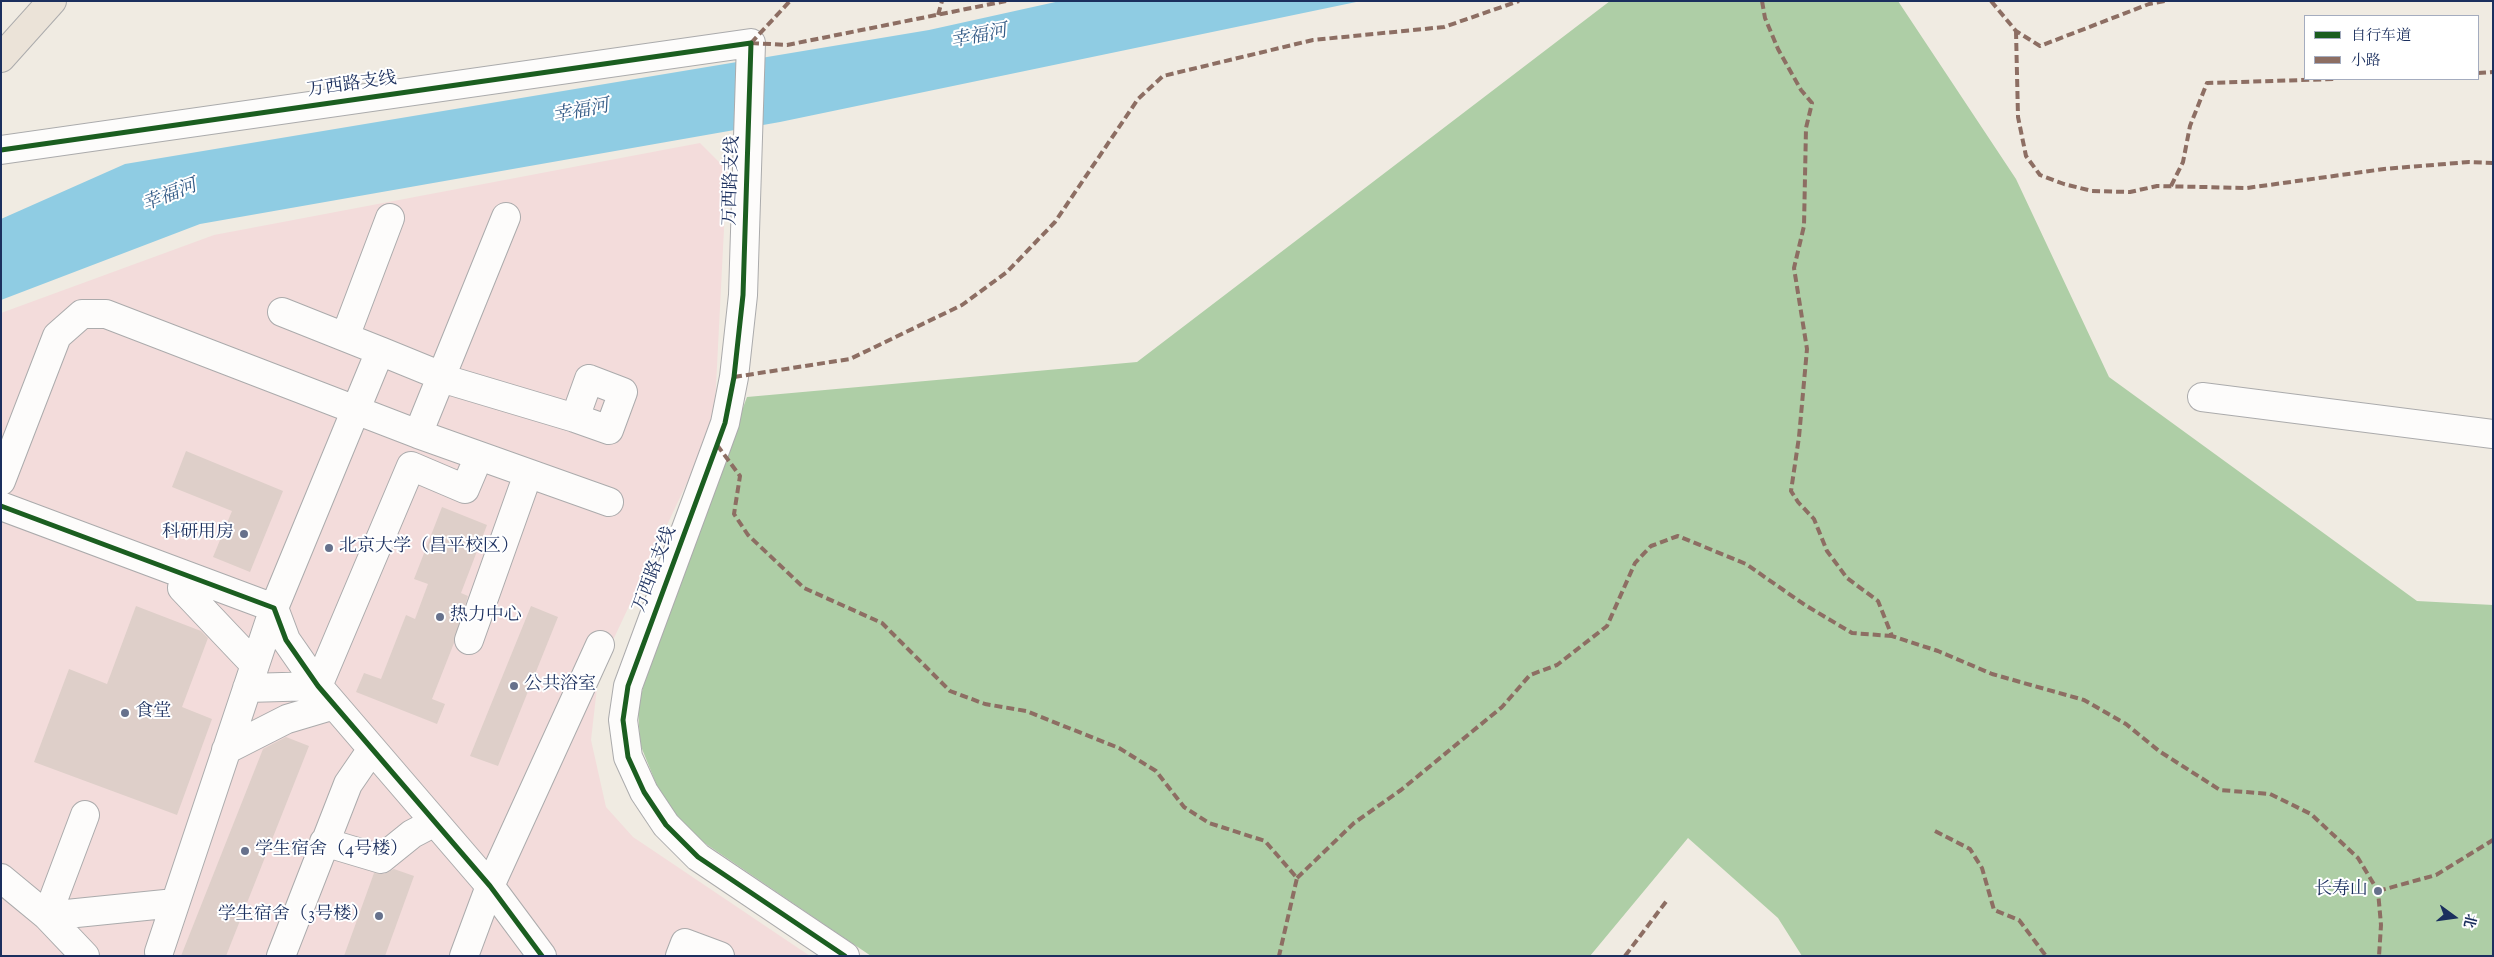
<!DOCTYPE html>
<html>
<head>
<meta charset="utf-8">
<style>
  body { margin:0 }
  #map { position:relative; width:2494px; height:957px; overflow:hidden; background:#f0ebe2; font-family:"Sorts Mill Goudy","Noto Serif SC",serif }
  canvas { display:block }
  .frame { position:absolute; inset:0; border:2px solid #1b2f5e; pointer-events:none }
  .legend { position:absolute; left:2304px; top:15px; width:175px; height:65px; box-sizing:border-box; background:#fff; border:1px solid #a4acbf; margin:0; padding:6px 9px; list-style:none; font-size:15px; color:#1b2f5e }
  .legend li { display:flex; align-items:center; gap:10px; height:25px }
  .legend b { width:25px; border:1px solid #a4acbf }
  .north { position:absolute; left:2429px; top:892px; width:50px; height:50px; -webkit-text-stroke:4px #fff; paint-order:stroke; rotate:104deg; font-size:14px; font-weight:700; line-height:20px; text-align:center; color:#1b2f5e }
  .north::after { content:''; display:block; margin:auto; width:18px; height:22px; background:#1b2f5e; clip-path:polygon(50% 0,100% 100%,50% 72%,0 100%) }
</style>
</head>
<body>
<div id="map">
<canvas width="2494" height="957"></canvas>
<div class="frame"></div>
<ul class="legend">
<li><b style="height:6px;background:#1b5e20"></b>自行车道</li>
<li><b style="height:6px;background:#8d6e63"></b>小路</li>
</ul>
<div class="north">北</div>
</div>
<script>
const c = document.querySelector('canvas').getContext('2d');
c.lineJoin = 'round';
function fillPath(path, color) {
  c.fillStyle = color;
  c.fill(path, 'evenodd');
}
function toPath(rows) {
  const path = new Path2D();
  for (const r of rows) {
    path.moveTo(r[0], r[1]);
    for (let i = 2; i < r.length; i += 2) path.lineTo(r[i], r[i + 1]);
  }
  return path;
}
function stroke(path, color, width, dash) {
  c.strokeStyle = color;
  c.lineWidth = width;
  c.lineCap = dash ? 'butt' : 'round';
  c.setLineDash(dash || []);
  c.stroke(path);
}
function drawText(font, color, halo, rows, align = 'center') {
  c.font = font + ' "Sorts Mill Goudy","Noto Serif SC",serif';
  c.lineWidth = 4;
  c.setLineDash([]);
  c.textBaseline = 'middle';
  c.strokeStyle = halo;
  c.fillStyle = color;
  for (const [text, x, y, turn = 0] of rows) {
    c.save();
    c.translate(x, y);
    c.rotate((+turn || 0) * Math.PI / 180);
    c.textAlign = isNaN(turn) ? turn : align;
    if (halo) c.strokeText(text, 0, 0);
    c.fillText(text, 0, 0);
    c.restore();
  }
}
fillPath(toPath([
  [700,143,727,170,714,425,599,670,591,740,606,807,633,837,810,956,1,956,1,313,214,235]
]), '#f3dcdb');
fillPath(toPath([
  [1610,1,1898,1,2016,179,2109,377,2417,601,2493,605,2493,956,1802,956,1778,918,1688,838,1590,956,871,956,703,842,664,803,640,744,638,707,654,646,747,397,1137,362]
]), '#aecea6');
fillPath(toPath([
  [1060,1,1361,1,780,122,200,224,1,300,1,219,125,164,929,30]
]), '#8fcce3');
fillPath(toPath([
  [186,451,283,491,250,572,213,557,232,511,172,487],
  [442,507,487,525,461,593,468,596,454,643,432,699,445,704,437,724,356,692,364,673,381,679,406,615,415,619,428,584,414,579],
  [136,606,201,631,208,638,182,707,212,719,177,815,34,762,69,669,107,684],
  [531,606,558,617,498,766,470,756],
  [286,737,309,746,226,956,181,956,263,749],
  [394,869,414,876,385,956,344,956,374,873,384,874]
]), '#decfc9');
const minor = toPath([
  [1,150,751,43,743,295,734,377,725,423,717,445,628,686,623,720,628,757,644,792,666,825,698,857,845,956],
  [345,337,390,218],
  [380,351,429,371],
  [441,378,575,418],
  [589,379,623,392,609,430,575,418,589,379],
  [2202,397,2493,434],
  [418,434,506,217],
  [1,481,57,336,82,314,106,314,418,434,609,502],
  [1,506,274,608,286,640,318,686,490,886,542,956],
  [182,588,255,665],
  [469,640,528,474],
  [247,688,318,686,411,466,465,489,479,456],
  [226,750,287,719,334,705],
  [85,815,47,916,175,903],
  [324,842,381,859,412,834,435,822],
  [1,878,47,916,85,956],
  [159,952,274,608,380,351,282,312],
  [281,956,348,784,372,749],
  [464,956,490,886,600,645],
  [680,956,685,943,720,956]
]);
const major = toPath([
  [1,58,52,1]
]);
stroke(minor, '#ababac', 30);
stroke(major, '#ababac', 30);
stroke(minor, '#fdfcfb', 28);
stroke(major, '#ebe3d8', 28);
stroke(toPath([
  [1762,1,1765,18,1778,49,1801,90,1812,103,1806,128,1804,226,1794,268,1807,349,1799,437,1791,491,1798,502,1814,519,1827,551,1847,578,1878,601,1892,636,1938,651,1992,674,2084,700,2126,724,2159,751,2220,790,2270,794,2311,814,2358,858,2378,891,2381,925,2379,956],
  [1991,1,2016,31,2040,46,2149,4,2165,1],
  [938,15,942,1],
  [2016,31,2018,117,2026,156,2040,175,2064,184,2092,191,2130,192,2157,186,2247,188,2384,169,2469,162,2493,163],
  [751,43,787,45,1006,1],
  [751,43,790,1],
  [2478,73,2493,72],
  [2171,186,2183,162,2190,126,2207,83,2335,79],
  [734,377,850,359,962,305,1007,272,1055,222,1138,99,1163,76,1313,40,1444,27,1519,1],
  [717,445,740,476,734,514,748,535,804,588,882,623,950,691,985,704,1026,711,1119,748,1156,771,1184,807,1209,823,1265,841,1297,878,1279,956],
  [1935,831,1970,849,1982,868,1994,910,2019,920,2046,956],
  [1297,878,1354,823,1401,790,1502,707,1530,675,1557,665,1607,626,1635,563,1651,546,1678,536,1746,564,1805,605,1852,633,1892,636],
  [2378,891,2436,875,2493,840],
  [1625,956,1668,899]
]), '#8d6e63', 4, [8, 4]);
stroke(toPath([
  [1,150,751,43,743,295,734,377,725,423,717,445,628,686,623,720,628,757,644,792,666,825,698,857,845,956],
  [1,506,274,608,286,640,318,686,490,886,542,956]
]), '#1b5e20', 5);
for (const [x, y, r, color] of [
  [244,534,5,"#66718c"],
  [329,548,5,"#66718c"],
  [440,617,5,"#66718c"],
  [514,686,5,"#66718c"],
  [125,713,5,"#66718c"],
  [245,851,5,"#66718c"],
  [2378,891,5,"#66718c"],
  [379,916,5,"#66718c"]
]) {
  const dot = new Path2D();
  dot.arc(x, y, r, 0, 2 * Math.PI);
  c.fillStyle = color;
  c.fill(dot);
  stroke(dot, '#fff', 2);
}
drawText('18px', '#1b2f5e', '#fff', [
  ["万西路支线",352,86,-8],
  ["万西路支线",733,181,-88],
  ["万西路支线",656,570,-69]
]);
drawText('18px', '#1b2f5e', '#fff', [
  ["科研用房",234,534,"right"],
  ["北京大学（昌平校区）",339,548],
  ["热力中心",450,617],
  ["公共浴室",524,686],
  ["食堂",135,713],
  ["学生宿舍（4号楼）",255,851],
  ["长寿山",2368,891,"right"],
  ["学生宿舍（3号楼）",369,916,"right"]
], 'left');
drawText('italic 19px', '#325a86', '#fff', [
  ["幸福河",979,38,-11],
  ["幸福河",581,113,-11],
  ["幸福河",170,197,-21]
]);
</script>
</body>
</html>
